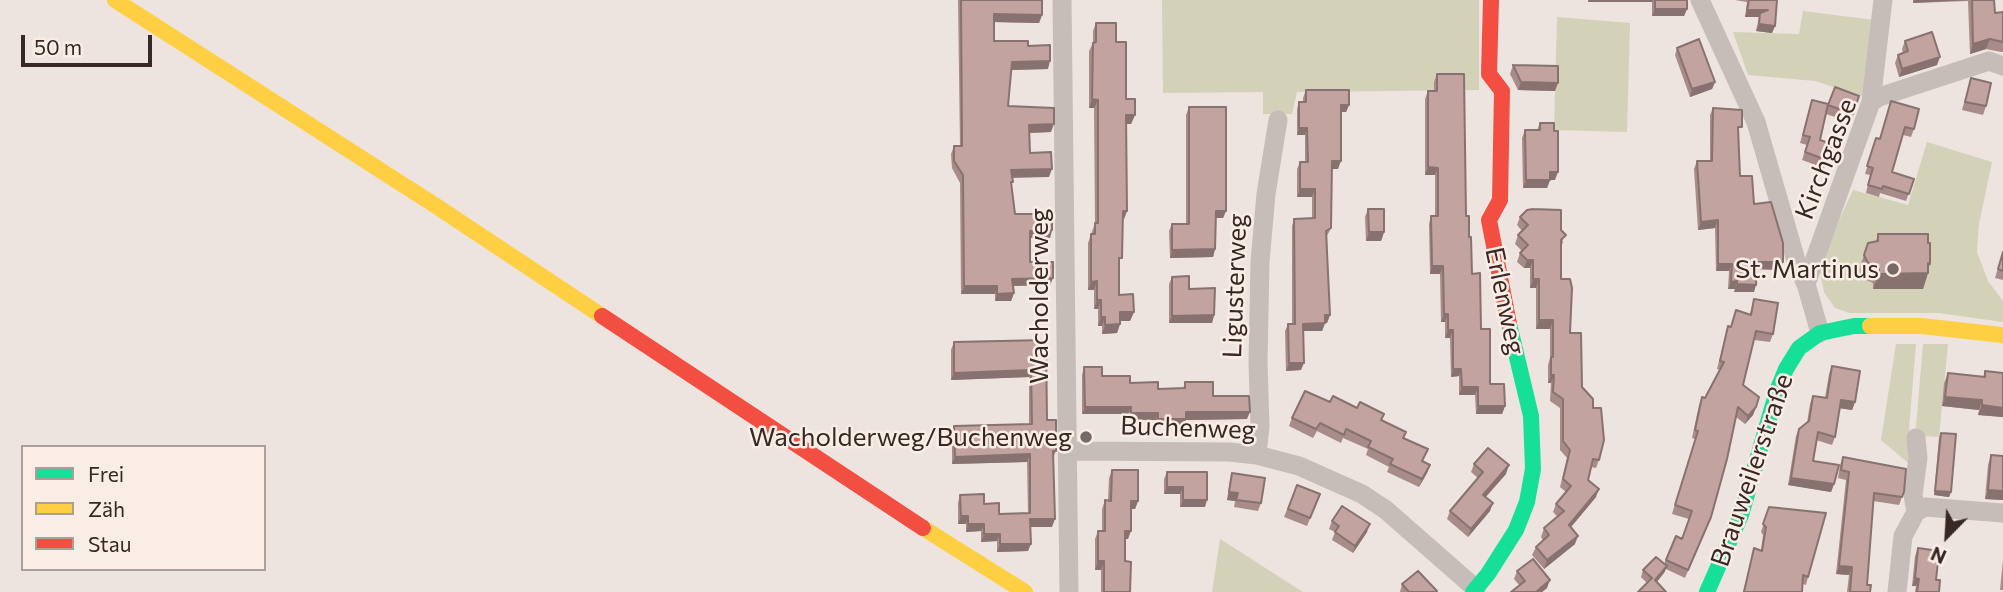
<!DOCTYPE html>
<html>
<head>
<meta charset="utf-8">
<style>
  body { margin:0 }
  #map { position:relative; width:2003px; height:592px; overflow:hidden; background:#ede3df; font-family:Commissioner,sans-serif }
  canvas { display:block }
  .legend { position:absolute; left:21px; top:445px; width:245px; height:126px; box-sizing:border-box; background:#faede5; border:2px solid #ac9e99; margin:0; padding:9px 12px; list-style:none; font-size:21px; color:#372826 }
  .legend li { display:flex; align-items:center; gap:14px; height:35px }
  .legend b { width:35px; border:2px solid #ac9e99 }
  .north { position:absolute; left:1912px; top:501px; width:70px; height:70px; -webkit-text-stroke:5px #faede5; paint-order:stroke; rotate:204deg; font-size:19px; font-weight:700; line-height:28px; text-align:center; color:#372826 }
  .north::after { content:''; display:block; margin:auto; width:24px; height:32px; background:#372826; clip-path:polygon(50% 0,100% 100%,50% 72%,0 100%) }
  .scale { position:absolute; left:21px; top:35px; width:131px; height:32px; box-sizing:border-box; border:4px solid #372826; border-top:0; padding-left:9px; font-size:21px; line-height:24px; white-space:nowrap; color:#372826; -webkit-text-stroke:5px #faede5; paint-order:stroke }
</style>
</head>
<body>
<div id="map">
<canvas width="2003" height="592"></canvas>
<ul class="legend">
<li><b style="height:9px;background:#16e098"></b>Frei</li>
<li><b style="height:9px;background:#ffcf43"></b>Zäh</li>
<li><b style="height:9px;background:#f24e42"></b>Stau</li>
</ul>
<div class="north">N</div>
<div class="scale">50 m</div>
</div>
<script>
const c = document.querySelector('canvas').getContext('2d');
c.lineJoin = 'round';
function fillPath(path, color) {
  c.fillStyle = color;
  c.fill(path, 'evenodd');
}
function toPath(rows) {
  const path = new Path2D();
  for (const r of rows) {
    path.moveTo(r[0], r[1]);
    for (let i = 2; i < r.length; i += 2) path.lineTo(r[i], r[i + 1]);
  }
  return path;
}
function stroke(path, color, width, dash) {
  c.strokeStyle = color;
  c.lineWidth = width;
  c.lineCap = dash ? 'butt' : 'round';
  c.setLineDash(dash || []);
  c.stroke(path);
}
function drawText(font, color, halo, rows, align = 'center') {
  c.font = font + ' Commissioner,sans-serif';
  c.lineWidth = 5;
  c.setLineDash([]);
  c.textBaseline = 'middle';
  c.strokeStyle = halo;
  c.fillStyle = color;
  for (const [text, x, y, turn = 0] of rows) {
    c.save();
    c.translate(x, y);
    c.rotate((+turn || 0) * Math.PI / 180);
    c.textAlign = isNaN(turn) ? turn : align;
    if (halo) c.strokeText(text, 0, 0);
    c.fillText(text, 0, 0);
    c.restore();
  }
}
fillPath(toPath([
  [1162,0,1479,0,1479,90,1297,92,1292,114,1263,114,1263,92,1163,93],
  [1803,11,1874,20,1865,97,1815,81,1748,75,1733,32,1799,34],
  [1557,17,1630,23,1627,132,1554,130],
  [1927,142,1992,162,1979,224,1977,252,1988,281,2003,301,2003,322,1939,313,1850,313,1835,308,1824,292,1820,272,1829,242,1853,190,1908,205],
  [1896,344,1916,344,1909,429,1915,438,1913,467,1881,440],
  [1923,344,1948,344,1939,437,1922,436,1916,427],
  [1220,539,1292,585,1303,592,1212,592]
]), '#d3d1b8');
stroke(toPath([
  [1062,0,1069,592],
  [1700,0,1756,122,1797,264,1806,284,1820,333],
  [1871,102,1879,97,1989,61,2003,66],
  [1806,284,1871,102,1883,0],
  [1067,451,1229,452,1257,455,1299,466,1362,494,1386,510,1476,589],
  [1257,455,1260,426,1258,363,1260,262,1266,194,1278,120],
  [1916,512,1925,507,2003,513],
  [1897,592,1903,536,1916,512,1913,495,1918,458,1916,438]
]), '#c6bcb8', 19);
stroke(toPath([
  [1473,592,1488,574,1516,530,1527,502,1533,469,1531,416,1509,324],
  [1707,592,1741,515,1777,391,1786,369,1799,348,1820,333,1854,326,1870,326]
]), '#16e098', 16);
stroke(toPath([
  [115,0,433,204,602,316],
  [1870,326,1921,326,2003,335],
  [923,528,1025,592]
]), '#ffcf43', 16);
stroke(toPath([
  [1491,0,1489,74,1502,91,1500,200,1489,220,1509,324],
  [602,316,923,528]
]), '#f24e42', 16);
fillPath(toPath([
  [958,0,1042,0,1042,15,1039,23,994,22,994,41,1028,46,1048,69,1011,70,1008,106,1051,132,1029,133,1030,153,1049,177,1012,177,1011,186,1015,214,1052,230,1050,238,1030,238,1030,262,1053,278,1050,285,1013,286,1014,293,1011,301,995,301,995,294,961,294,960,183,952,168,951,154,954,146,960,146],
  [1588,0,1687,0,1687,9,1684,16,1652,16,1652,2,1588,2],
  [1735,0,1777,0,1775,26,1772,33,1756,31,1759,17,1745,17,1747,2],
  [1913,0,1994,0,1995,13,2003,12,2003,52,2001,52,1986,49,1970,54,1968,1,1913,3],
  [1096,23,1116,42,1126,99,1135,115,1131,124,1126,124,1127,211,1124,219,1123,219,1119,267,1119,295,1134,312,1130,321,1120,321,1120,324,1117,333,1102,334,1102,326,1098,326,1098,309,1094,309,1094,290,1088,290,1088,243,1095,223,1094,108,1089,108,1089,51,1093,43,1093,31],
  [1905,41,1937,65,1899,77,1895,63,1898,55,1903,53,1902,49],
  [1677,48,1715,82,1712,89,1690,97,1675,55],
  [1513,65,1555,91,1518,90,1510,74],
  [1437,74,1466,216,1469,237,1472,274,1490,384,1505,406,1502,414,1476,414,1475,395,1459,395,1459,376,1451,377,1450,338,1445,338,1445,322,1441,322,1440,274,1430,274,1429,224,1431,216,1435,216,1435,175,1425,175,1425,99,1428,91,1434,91,1434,82],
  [1971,78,1986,106,1983,115,1962,110],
  [1306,90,1349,105,1346,112,1341,112,1338,169,1332,169,1331,228,1327,236,1330,315,1327,323,1325,323,1322,331,1303,331,1301,370,1286,371,1285,331,1288,324,1292,324,1292,226,1294,219,1312,218,1312,197,1297,197,1297,169,1300,162,1305,162,1305,135,1297,135,1297,109,1299,102,1303,102,1303,98],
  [1859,96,1850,122,1826,114,1820,140,1832,144,1824,168,1802,160,1807,145,1800,143,1812,100,1828,104],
  [1189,107,1226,211,1223,218,1216,218,1215,249,1213,257,1170,258,1169,231,1172,224,1186,224,1186,115],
  [1713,108,1739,135,1738,135,1740,176,1754,204,1781,270,1757,269,1754,292,1734,292,1735,289,1728,289,1729,271,1716,271,1715,228,1698,230,1694,169,1697,161,1710,161,1710,115],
  [1889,109,1914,129,1911,137,1903,135,1892,172,1914,179,1906,201,1880,193,1879,197,1866,193,1870,175,1865,174,1876,138,1880,139],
  [1540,123,1555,180,1550,180,1547,188,1523,188,1522,138,1525,130,1537,130],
  [1368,209,1384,232,1381,241,1366,241,1365,217],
  [1520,217,1561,230,1563,243,1561,245,1561,279,1570,333,1582,387,1593,408,1599,460,1596,468,1591,467,1588,480,1596,497,1571,527,1575,544,1544,569,1532,555,1536,547,1543,540,1541,537,1544,528,1558,517,1553,512,1556,504,1566,492,1560,487,1567,458,1560,450,1560,408,1550,401,1551,383,1548,383,1548,365,1550,358,1550,329,1536,329,1536,288,1530,288,1530,268,1524,268,1517,262,1520,253,1522,251,1515,244,1518,235,1522,231,1517,225],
  [1878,234,1928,269,1928,273,1923,289,1873,289,1873,283,1862,278,1859,270,1868,243,1876,241],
  [2003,251,2003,280,1995,278],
  [1172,277,1189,289,1214,315,1212,323,1169,323,1169,284],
  [1754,299,1773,334,1770,342,1754,340,1743,385,1756,407,1753,415,1745,424,1736,417,1711,517,1685,578,1666,569,1664,573,1647,583,1641,577,1643,570,1664,564,1676,536,1682,538,1689,519,1672,514,1695,439,1692,438,1699,405,1702,397,1705,398,1720,370,1717,369,1728,326,1730,326,1750,314],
  [1046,340,1047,420,1056,451,1053,458,1052,527,1031,527,1028,551,997,552,997,541,981,542,981,531,966,532,966,524,958,524,958,503,960,495,984,504,999,514,1028,513,1027,462,952,464,952,434,954,426,1029,424,1029,377,951,380,951,350,954,342],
  [1832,366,1855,402,1852,410,1840,408,1835,437,1832,445,1816,440,1813,461,1834,484,1831,492,1788,485,1796,436,1799,429,1807,423,1810,404,1813,396,1825,398,1829,374],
  [1084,367,1102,376,1158,389,1183,389,1185,382,1213,396,1247,419,1186,420,1183,426,1156,427,1156,420,1128,420,1128,414,1082,414,1082,375],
  [1985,371,2003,373,2003,417,1978,415,1979,410,1942,406,1944,383,1948,373,1983,377],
  [1330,402,1384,414,1382,420,1406,432,1404,438,1423,462,1430,465,1427,473,1419,487,1387,472,1389,467,1366,455,1368,449,1343,438,1341,443,1317,431,1313,438,1289,426,1292,418],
  [1941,433,1951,492,1949,497,1934,495,1939,437],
  [1991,455,2003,456,2003,500,1985,499,1988,465],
  [1843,457,1906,469,1901,500,1899,505,1873,501,1867,585,1870,592,1847,592,1849,575,1836,574,1846,480,1838,478,1840,465],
  [1474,464,1506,474,1486,497,1490,511,1468,537,1447,519,1450,511,1478,478,1471,472],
  [1112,470,1138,501,1135,509,1131,509,1128,539,1125,539,1125,561,1130,592,1101,592,1101,570,1095,570,1095,539,1098,531,1102,531,1102,509,1105,500,1108,500,1109,478],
  [1167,472,1205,507,1180,507,1180,494,1164,494,1164,479],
  [1232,473,1261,503,1258,511,1234,507,1235,501,1227,500,1230,480],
  [1297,485,1320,494,1307,526,1284,517],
  [1769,507,1808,577,1806,585,1803,584,1802,592,1743,592,1754,548,1761,550,1763,535,1761,532],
  [1332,521,1367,532,1353,553,1332,540,1335,532,1329,529],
  [1918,548,1936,580,1939,592,1915,592,1916,586,1912,586,1915,556],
  [2003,560,2003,590,2000,590],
  [1517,571,1547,588,1542,592,1511,592,1519,585,1514,579],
  [1402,584,1436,592,1400,592]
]), '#a78c89');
fillPath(toPath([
  [1589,0,1653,0,1652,2,1588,2],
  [1914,0,1969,0,1913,3],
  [1655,9,1687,9,1684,16,1652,16],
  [1747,10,1768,10,1760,13,1759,17,1745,17],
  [994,14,1042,15,1039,23,992,22],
  [1759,24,1775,26,1772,33,1756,31],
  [1990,39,1986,49,1970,54,1973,44],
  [1940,57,1937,65,1899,77,1902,69],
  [1050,61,1048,69,1009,70,1012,62],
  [1521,82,1558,83,1555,91,1518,90],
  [1715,82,1712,89,1690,97,1692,89],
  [1092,99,1098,100,1094,108,1089,108],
  [1341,105,1349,105,1346,112,1338,112],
  [1126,115,1135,115,1131,124,1123,124],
  [1054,124,1051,132,1026,133,1029,125],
  [1299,128,1307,128,1305,135,1297,135],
  [1332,161,1341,161,1338,169,1329,169],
  [1428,167,1438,168,1435,175,1425,175],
  [1052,169,1049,177,1008,178,1011,170],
  [1550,172,1558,172,1555,180,1547,180],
  [1526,180,1550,180,1547,188,1523,188],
  [1300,189,1315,189,1312,197,1297,197],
  [1123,211,1127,211,1124,219,1119,219],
  [1216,211,1226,211,1223,218,1213,218],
  [1718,220,1715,228,1698,230,1701,222],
  [1052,230,1050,238,1027,238,1030,231],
  [1369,232,1384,232,1381,241,1366,241],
  [1215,249,1213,257,1170,258,1172,250],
  [1527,260,1533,260,1530,268,1524,268],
  [1757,262,1783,262,1781,270,1754,269],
  [1928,263,1930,264,1927,273,1928,273,1923,289,1873,289,1879,274],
  [1718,264,1732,264,1729,271,1716,271],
  [1432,266,1443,266,1440,274,1430,274],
  [1053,278,1050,285,1009,286,1012,279],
  [1533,279,1539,279,1536,288,1530,288],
  [1097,281,1094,290,1088,290,1091,282],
  [1737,281,1735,289,1728,289,1731,282],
  [1737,284,1756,285,1754,292,1734,292],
  [964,286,997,286,995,294,961,294],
  [1014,293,1011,301,995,301,997,294],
  [1097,300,1101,300,1098,309,1094,309],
  [1120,312,1134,312,1130,321,1117,321],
  [1444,314,1448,314,1445,322,1441,322],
  [1214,315,1212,323,1169,323,1172,316],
  [1325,315,1330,315,1327,323,1322,323],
  [1101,317,1105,317,1102,326,1098,326],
  [1539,320,1553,320,1550,329,1536,329],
  [1325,323,1322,331,1301,331,1303,324],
  [1120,324,1117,333,1102,334,1105,325],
  [1448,330,1453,330,1450,338,1445,338],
  [1289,363,1304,363,1301,370,1286,371],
  [1453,369,1461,369,1459,376,1451,377],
  [1031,370,1029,377,951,380,954,373],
  [1551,375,1554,375,1551,383,1548,383],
  [1462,387,1478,387,1475,395,1459,395],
  [1945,397,1982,400,1979,410,1942,406],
  [1841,400,1855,402,1852,410,1838,408],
  [1982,405,2003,408,2003,417,1978,415],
  [1478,406,1505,406,1502,414,1476,414],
  [1085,407,1131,407,1128,414,1082,414],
  [1756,407,1753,415,1745,424,1748,416],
  [1186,412,1250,412,1247,419,1186,420,1183,426,1156,427,1158,419],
  [1131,413,1158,413,1156,420,1128,420],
  [1030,454,1027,462,952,464,955,457],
  [1430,465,1427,473,1419,487,1422,479],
  [1509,465,1506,474,1480,503,1483,495],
  [1791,478,1834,484,1831,492,1788,485],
  [1167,487,1183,487,1180,494,1164,494],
  [1599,489,1596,497,1566,533,1569,525],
  [1988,490,2003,491,2003,500,1985,499],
  [1935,491,1951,492,1949,497,1934,495],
  [1229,492,1238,493,1235,501,1227,500],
  [1183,500,1207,500,1205,507,1180,507],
  [1131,501,1138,501,1135,509,1128,509],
  [1493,503,1490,511,1468,537,1471,529],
  [961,516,968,516,966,524,958,524],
  [1030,519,1055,519,1052,527,1028,527],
  [968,524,984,524,981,531,966,532],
  [1370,524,1367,532,1353,553,1355,546],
  [1125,531,1131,531,1128,539,1122,539],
  [984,534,1000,534,997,541,981,542],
  [1578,536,1575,544,1544,569,1547,560],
  [1000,544,1031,544,1028,551,997,552],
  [1098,561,1104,561,1101,570,1095,570],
  [1667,566,1664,573,1652,588,1655,580],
  [1839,566,1852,567,1849,575,1836,574],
  [1915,578,1919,579,1916,586,1912,586],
  [1550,580,1547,588,1542,592,1536,592]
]), '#88726f');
const building = toPath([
  [961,0,1042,0,1042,15,994,14,994,41,1028,41,1028,46,1050,45,1050,61,1012,62,1008,106,1054,108,1054,124,1029,125,1030,153,1051,152,1052,169,1011,170,1013,182,1011,182,1015,214,1052,214,1052,230,1030,231,1030,262,1053,262,1053,278,1012,279,1014,293,997,294,997,286,964,286,963,175,954,161,954,146,962,146,961,0],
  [1655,0,1687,0,1687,9,1655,9,1655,0],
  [1749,0,1777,0,1775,26,1759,24,1760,13,1768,10,1747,10,1749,0],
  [1972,0,1994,0,1995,13,2003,12,2003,42,1990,39,1973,44,1972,0],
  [1096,23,1116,23,1116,42,1126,42,1126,99,1135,99,1135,115,1126,115,1127,211,1123,211,1122,258,1119,258,1119,295,1133,294,1134,312,1120,312,1120,324,1105,325,1105,317,1101,317,1101,300,1097,300,1097,281,1091,282,1091,234,1095,234,1095,223,1098,223,1098,100,1092,99,1093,43,1096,42,1096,23],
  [1932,32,1940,57,1902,69,1898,55,1908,51,1905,41,1932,32],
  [1699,39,1715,82,1692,89,1677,48,1699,39],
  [1513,65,1558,66,1558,83,1521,82,1513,65],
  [1437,74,1464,74,1466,216,1469,216,1469,237,1471,237,1472,274,1480,273,1481,329,1490,329,1490,384,1504,384,1505,406,1478,406,1478,387,1462,387,1461,369,1453,369,1453,330,1448,330,1448,314,1444,314,1443,266,1432,266,1431,216,1438,216,1438,168,1428,167,1428,91,1437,91,1437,74],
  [1971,78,1991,83,1986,106,1965,102,1971,78],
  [1835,87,1859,96,1853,114,1828,105,1835,87],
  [1306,90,1349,90,1349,105,1341,105,1341,161,1332,161,1331,228,1326,231,1330,315,1325,315,1325,323,1303,324,1304,363,1289,363,1288,324,1295,324,1294,219,1315,218,1315,189,1300,189,1300,162,1308,162,1307,128,1299,128,1299,102,1306,102,1306,90],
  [1812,100,1828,104,1820,140,1832,144,1827,160,1805,152,1810,137,1803,135,1812,100],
  [1891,101,1919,109,1914,129,1905,127,1892,172,1914,179,1909,194,1883,186,1882,189,1868,185,1873,168,1867,166,1876,138,1880,139,1891,101],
  [1189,107,1226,107,1226,211,1216,211,1215,249,1172,250,1172,224,1189,224,1189,107],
  [1713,108,1742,110,1742,127,1738,127,1740,176,1752,176,1754,204,1771,202,1783,243,1783,262,1757,262,1756,285,1737,284,1737,281,1731,282,1732,264,1718,264,1718,220,1701,222,1697,161,1712,161,1713,108],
  [1540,123,1554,123,1554,131,1558,131,1558,172,1550,172,1550,180,1526,180,1525,130,1540,130,1540,123],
  [1368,209,1384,209,1384,232,1369,232,1368,209],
  [1533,209,1561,210,1561,230,1566,235,1561,240,1561,279,1570,279,1572,288,1570,333,1581,333,1582,387,1593,399,1593,408,1601,408,1604,440,1599,460,1593,459,1588,480,1599,489,1569,525,1578,536,1547,560,1536,547,1549,535,1544,528,1564,511,1556,504,1571,486,1563,479,1570,450,1563,441,1563,399,1553,392,1554,375,1551,375,1551,357,1553,357,1553,320,1539,320,1539,279,1533,279,1533,260,1527,260,1520,253,1528,245,1518,235,1528,225,1520,217,1527,210,1533,209],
  [1878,234,1928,234,1928,243,1930,243,1930,264,1928,263,1928,273,1879,274,1879,268,1868,263,1864,255,1868,243,1878,241,1878,234],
  [2003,252,2003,271,1998,269,2003,252],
  [1189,276,1189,289,1215,288,1214,315,1172,316,1172,277,1189,276],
  [1754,299,1778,303,1773,334,1756,331,1743,385,1759,397,1756,407,1748,416,1738,407,1727,459,1711,517,1688,570,1666,560,1676,536,1682,539,1692,511,1675,505,1698,431,1695,430,1702,397,1705,398,1724,362,1720,361,1728,326,1731,327,1736,310,1751,315,1754,299],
  [1046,340,1047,420,1056,420,1056,451,1053,451,1055,519,1030,519,1031,544,1000,544,1000,534,984,534,984,524,968,524,968,516,961,516,960,495,984,494,984,504,999,503,999,514,1030,513,1030,454,955,457,954,426,1032,424,1031,370,954,373,954,342,1046,340],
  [1832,366,1860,371,1855,402,1841,400,1835,437,1818,432,1813,461,1839,465,1834,484,1791,478,1799,429,1809,421,1813,396,1827,398,1832,366],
  [1084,367,1102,367,1102,376,1130,376,1130,383,1158,382,1158,389,1185,388,1185,382,1213,382,1213,396,1249,396,1250,412,1186,412,1186,419,1158,419,1158,413,1131,413,1131,407,1085,407,1084,367],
  [1985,371,2003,373,2003,408,1982,405,1982,400,1945,397,1948,373,1985,377,1985,371],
  [1305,391,1330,402,1333,396,1357,408,1360,402,1384,414,1381,420,1406,432,1403,438,1428,449,1422,461,1430,465,1422,479,1390,464,1393,459,1368,447,1371,441,1346,429,1344,435,1320,423,1316,429,1292,418,1305,391],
  [1941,433,1956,434,1951,492,1935,491,1941,433],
  [1488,448,1509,465,1483,495,1493,503,1471,529,1450,511,1483,472,1474,464,1488,448],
  [1991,455,2003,456,2003,491,1988,490,1991,455],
  [1843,457,1906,469,1904,492,1902,497,1874,493,1867,585,1871,585,1870,592,1850,592,1852,567,1839,566,1849,472,1841,470,1843,457],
  [1112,470,1138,470,1138,501,1131,501,1131,531,1125,531,1125,561,1131,562,1130,592,1104,592,1104,561,1098,561,1098,531,1105,531,1105,500,1111,501,1112,470],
  [1167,472,1207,472,1207,500,1183,500,1183,487,1167,487,1167,472],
  [1232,473,1265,478,1261,503,1236,500,1238,493,1229,492,1232,473],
  [1297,485,1320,494,1310,518,1288,509,1297,485],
  [1342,506,1370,524,1355,546,1335,532,1339,526,1332,521,1342,506],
  [1769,507,1826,513,1808,577,1803,575,1802,592,1744,592,1754,548,1762,551,1766,527,1763,524,1769,507],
  [1918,548,1939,551,1936,580,1940,580,1939,592,1917,592,1919,579,1915,578,1918,548],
  [1656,557,1667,566,1655,580,1666,592,1638,592,1652,578,1643,570,1656,557],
  [1533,559,1550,580,1536,592,1511,592,1525,581,1517,571,1533,559],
  [1418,571,1437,591,1436,592,1409,592,1402,584,1418,571]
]);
fillPath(building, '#c2a39f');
stroke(building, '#88726f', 2);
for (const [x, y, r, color] of [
  [1893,269,7,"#776967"],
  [1086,437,7,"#776967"]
]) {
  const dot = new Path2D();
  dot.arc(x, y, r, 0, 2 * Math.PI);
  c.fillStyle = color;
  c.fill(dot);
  stroke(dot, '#faede5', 2.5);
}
drawText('26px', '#372826', '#faede5', [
  ["Kirchgasse",1826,159,-69],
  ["Ligusterweg",1235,286,-88],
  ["Wacholderweg",1039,296,-90],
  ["Erlenweg",1505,301,78],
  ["Buchenweg",1188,428,2],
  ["Brauweilerstraße",1752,470,-71]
]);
drawText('26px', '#372826', '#faede5', [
  ["St. Martinus",1879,269],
  ["Wacholderweg/Buchenweg",1072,437]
], 'right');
</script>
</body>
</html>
